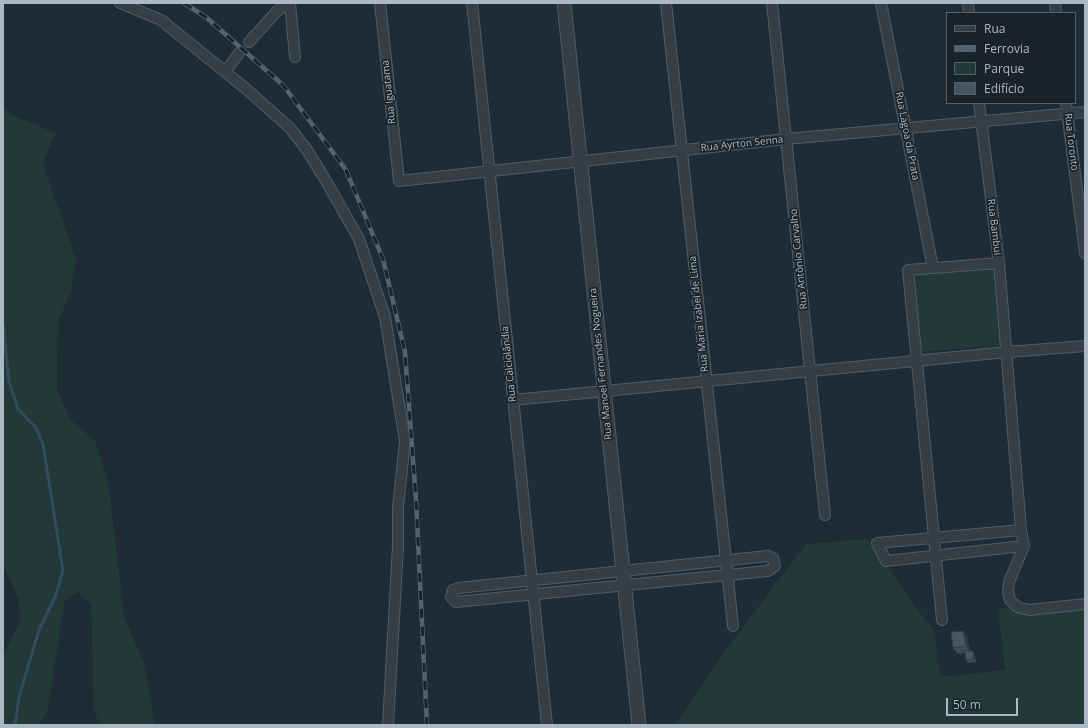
<!DOCTYPE html>
<html>
<head>
<meta charset="utf-8">
<style>
  body { margin:0 }
  #map { position:relative; width:1088px; height:728px; overflow:hidden; background:#1f2c36; font-family:"Open Sans",sans-serif }
  canvas { display:block }
  .frame { position:absolute; inset:0; border:4px solid #acb9c4; pointer-events:none }
  .legend { position:absolute; left:946px; top:12px; width:130px; height:92px; box-sizing:border-box; background:#18232b; border:1px solid #535f68; margin:0; padding:5px 7px; list-style:none; font-size:12px; color:#acb9c4 }
  .legend li { display:flex; align-items:center; gap:8px; height:20px }
  .legend b { width:20px; border:1px solid #535f68 }
  .scale { position:absolute; left:946px; top:698px; width:72px; height:18px; box-sizing:border-box; border:2px solid #acb9c4; border-top:0; padding-left:5px; font-size:12px; line-height:14px; white-space:nowrap; color:#acb9c4; -webkit-text-stroke:3px #18232b; paint-order:stroke }
</style>
</head>
<body>
<div id="map">
<canvas width="1088" height="728"></canvas>
<div class="frame"></div>
<ul class="legend">
<li><b style="height:5px;background:#333e47"></b>Rua</li>
<li><b style="height:5px;background:#54626e"></b>Ferrovia</li>
<li><b style="height:11px;background:#223938"></b>Parque</li>
<li><b style="height:11px;background:#475762"></b>Edifício</li>
</ul>
<div class="scale">50 m</div>
</div>
<script>
const c = document.querySelector('canvas').getContext('2d');
c.lineJoin = 'round';
function fillPath(path, color) {
  c.fillStyle = color;
  c.fill(path, 'evenodd');
}
function toPath(rows) {
  const path = new Path2D();
  for (const r of rows) {
    path.moveTo(r[0], r[1]);
    for (let i = 2; i < r.length; i += 2) path.lineTo(r[i], r[i + 1]);
  }
  return path;
}
function stroke(path, color, width, dash) {
  c.strokeStyle = color;
  c.lineWidth = width;
  c.lineCap = dash ? 'butt' : 'round';
  c.setLineDash(dash || []);
  c.stroke(path);
}
function drawText(font, color, halo, rows, align = 'center') {
  c.font = font + ' "Open Sans",sans-serif';
  c.lineWidth = 3.5;
  c.setLineDash([]);
  c.textBaseline = 'middle';
  c.strokeStyle = halo;
  c.fillStyle = color;
  for (const [text, x, y, turn = 0] of rows) {
    c.save();
    c.translate(x, y);
    c.rotate((+turn || 0) * Math.PI / 180);
    c.textAlign = isNaN(turn) ? turn : align;
    if (halo) c.strokeText(text, 0, 0);
    c.fillText(text, 0, 0);
    c.restore();
  }
}
fillPath(toPath([
  [3,107,11,114,55,133,43,164,76,259,71,291,58,322,57,390,70,419,95,441,109,486,124,616,144,664,155,725,100,725,94,711,91,604,78,592,65,600,47,713,39,725,3,725,3,656,21,619,19,600,3,564],
  [996,269,1003,345,920,352,913,276],
  [867,539,934,632,940,677,1005,670,998,608,1034,611,1085,609,1085,725,675,725,728,647,806,544]
]), '#223938');
stroke(toPath([
  [3,323,9,382,18,409,36,428,43,444,63,571,55,597,39,630,19,697,15,725]
]), '#324b5e', 3);
const minor = toPath([
  [120,3,161,20,245,88,290,128,307,150,326,181,359,239,385,317,405,441,398,508,398,546,388,725],
  [290,3,295,57],
  [380,3,399,181,786,139,1085,112],
  [472,3,547,725],
  [666,3,733,626],
  [772,3,825,515],
  [881,3,933,268],
  [968,3,969,13],
  [1055,3,1056,13],
  [249,42,277,11,288,3],
  [225,72,240,52],
  [979,103,999,263,1021,530,1024,546,1009,582,1008,592,1010,600,1017,607,1029,610,1085,604],
  [1066,103,1085,253],
  [513,400,1007,352,1085,346],
  [1021,530,877,543,886,561,1024,546],
  [768,556,773,558,775,566,768,571,456,602,451,597,453,590,458,588,768,556],
  [942,620,908,270,999,263]
]);
const tertiary = toPath([
  [564,3,639,725]
]);
stroke(minor, '#505c65', 12);
stroke(tertiary, '#505c65', 15);
stroke(minor, '#333e47', 10);
stroke(tertiary, '#333e47', 13);
const rail = toPath([
  [184,3,207,18,283,85,346,170,383,259,405,352,416,500,427,725]
]);
stroke(rail, '#54626e', 4.5);
stroke(rail, '#18232b', 3, [9]);
fillPath(toPath([
  [963,631,967,637,970,651,975,654,976,662,968,663,966,660,965,653,958,654,953,648]
]), '#3d4b54');
fillPath(toPath([
  [963,631,967,637,970,652,966,646],
  [973,651,975,654,976,662,974,659]
]), '#323d45');
const building = toPath([
  [963,631,966,646,953,648,951,632,963,631],
  [965,651,973,651,974,659,966,660,965,651]
]);
fillPath(building, '#475762');
stroke(building, '#323d45', 1);
drawText('10px', '#acb9c4', '#18232b', [
  ["Rua Iguatama",389,92,-96],
  ["Rua Lagoa da Prata",907,136,79],
  ["Rua Toronto",1071,142,83],
  ["Rua Ayrton Senna",742,144,-6],
  ["Rua Bambui",994,227,83],
  ["Rua Antônio Carvalho",799,259,-96],
  ["Rua Maria Izabel de Lima",699,314,-96],
  ["Rua Calciolândia",509,364,-96],
  ["Rua Manoel Fernandes Nogueira",601,364,-96]
]);
</script>
</body>
</html>
